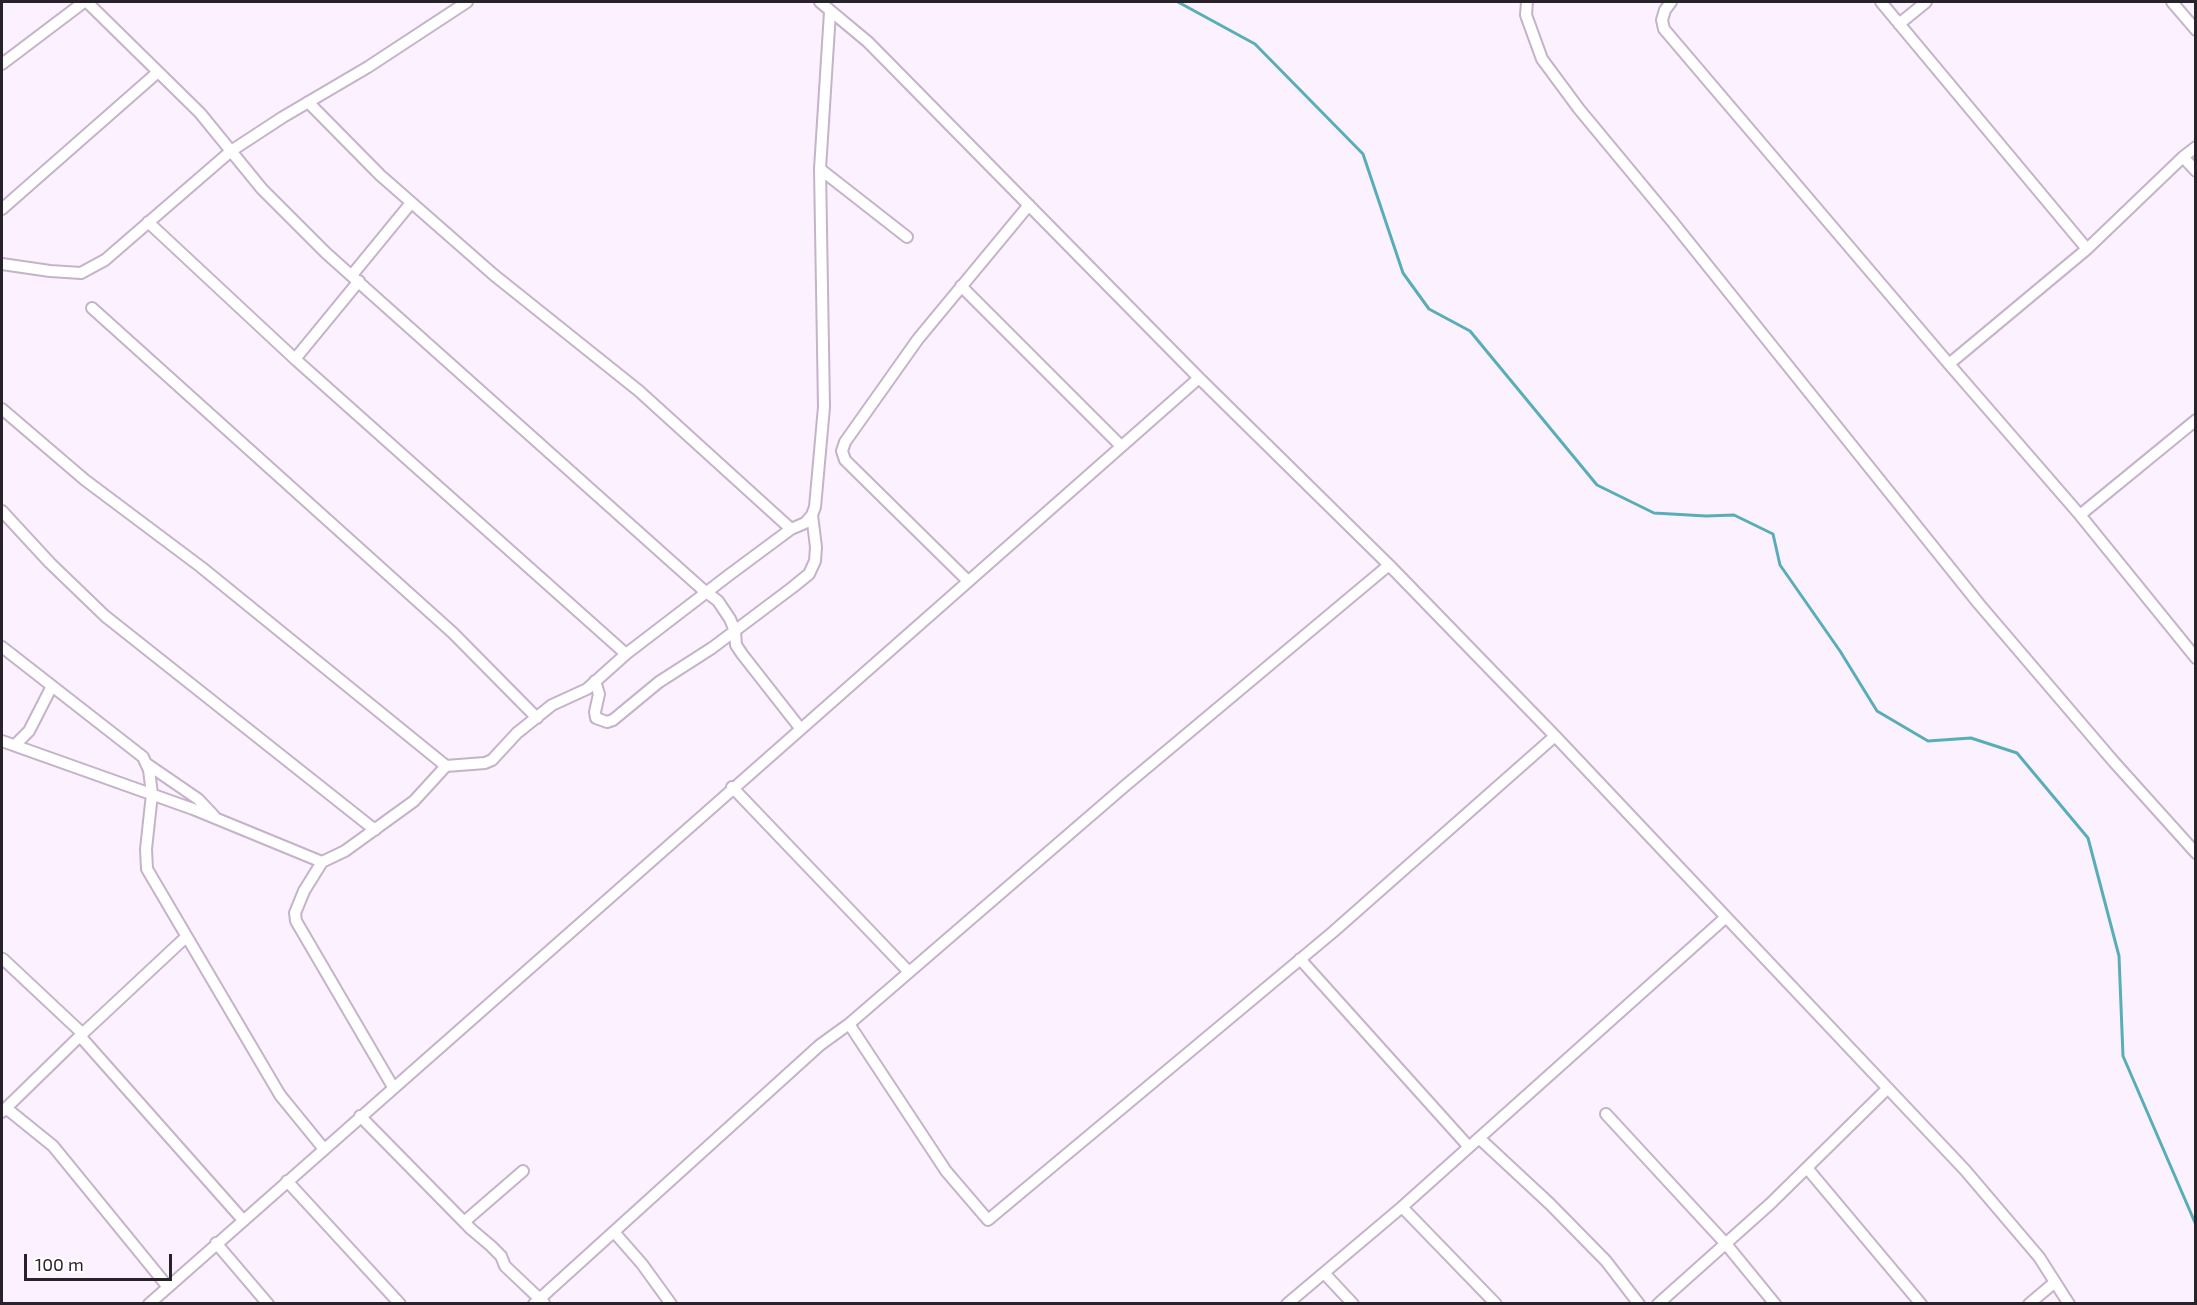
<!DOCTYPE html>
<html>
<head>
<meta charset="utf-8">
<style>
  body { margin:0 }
  #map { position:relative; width:2197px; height:1305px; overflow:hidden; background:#fcf1ff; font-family:"Exo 2",sans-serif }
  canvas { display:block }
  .frame { position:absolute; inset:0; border:3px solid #28222a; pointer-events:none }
  .scale { position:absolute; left:24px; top:1254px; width:148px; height:27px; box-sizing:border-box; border:3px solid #28222a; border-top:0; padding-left:8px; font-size:18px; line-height:21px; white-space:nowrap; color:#28222a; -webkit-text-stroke:4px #fff; paint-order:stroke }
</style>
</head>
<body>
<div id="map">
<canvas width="2197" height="1305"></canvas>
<div class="frame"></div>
<div class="scale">100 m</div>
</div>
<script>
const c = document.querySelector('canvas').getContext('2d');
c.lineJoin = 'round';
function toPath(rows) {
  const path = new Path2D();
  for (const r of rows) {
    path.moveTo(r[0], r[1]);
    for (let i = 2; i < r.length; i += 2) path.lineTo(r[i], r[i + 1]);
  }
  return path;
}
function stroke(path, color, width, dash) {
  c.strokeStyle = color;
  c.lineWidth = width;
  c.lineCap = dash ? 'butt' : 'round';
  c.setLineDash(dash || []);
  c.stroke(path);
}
stroke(toPath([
  [1178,2,1255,44,1363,154,1403,273,1429,309,1470,331,1597,485,1654,513,1706,516,1734,515,1773,534,1780,565,1840,651,1877,711,1928,741,1971,738,2017,753,2088,838,2119,956,2123,1056,2196,1225]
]), '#58aeb8', 3);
const minor = toPath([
  [87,2,200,113,262,189,326,253,701,588,718,601,730,619,735,631,736,645,742,654,800,728],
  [820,2,868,42,1199,378,1389,565,1555,736,1965,1170,2039,1257,2069,1304],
  [1527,2,1526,15,1542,59,1579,109,1671,220,1979,604,2114,762,2196,853],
  [1671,2,1665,10,1662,20,1664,29,1949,364,2080,515,2196,658],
  [1881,2,2087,249],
  [2172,2,2196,30],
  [1899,24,1926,2],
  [2,64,84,2],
  [308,102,380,175,494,275,639,391,791,529],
  [2196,147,2183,157,2196,171],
  [820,169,907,237],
  [2,209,158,72],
  [148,222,295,359,626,654],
  [2,264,50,271,81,273,105,260,231,151,283,117,368,67,467,2],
  [352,275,411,203],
  [961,286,1121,446],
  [92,308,453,633,537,718],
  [295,359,359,281],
  [1949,364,2087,249,2183,157],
  [2,409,85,480,201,567,446,766],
  [2,511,50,563,105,616,375,830],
  [2080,515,2196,420],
  [968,581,845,460,842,451,845,442,918,339,1029,205],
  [2,647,143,757,149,770,152,794,146,849,147,869,280,1095,324,1149],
  [595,681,599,694,595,712,596,718,607,722,613,720,659,682,712,648,793,587,809,574,815,561,816,547,812,515],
  [2,741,193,809,322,862],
  [15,745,29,731,52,686],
  [147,764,198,799,214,816],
  [732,787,909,972],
  [186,937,80,1036,243,1220],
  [3,959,83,1034],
  [1300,959,1469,1147],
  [849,1024,946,1171,988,1220,1333,932,1555,736],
  [393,1087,296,921,295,913,304,891,322,862,345,851,414,801,446,766,485,763,492,760,517,733,552,705,587,689,626,654,729,575,791,529,805,523,812,515,815,507,824,407,820,169,830,12],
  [6,1108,53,1146,168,1287],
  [2,1112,80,1036],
  [1606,1114,1726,1244,1775,1304],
  [360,1116,471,1229,491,1246,501,1256,505,1266,544,1303],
  [1479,1138,1550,1204,1606,1261,1639,1304],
  [1807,1168,1921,1304],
  [287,1181,400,1304],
  [1402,1207,1496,1304],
  [464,1222,523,1171],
  [614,1232,642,1264,671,1304],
  [216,1243,268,1304],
  [1324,1273,1353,1304],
  [149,1304,1199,378],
  [534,1304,820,1045,849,1024,1126,785,1389,565],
  [1287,1304,1402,1207,1725,918],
  [1658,1304,1770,1204,1887,1089],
  [2029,1304,2055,1282]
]);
stroke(minor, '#c4b3c9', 14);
stroke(minor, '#fff', 10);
</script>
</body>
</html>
